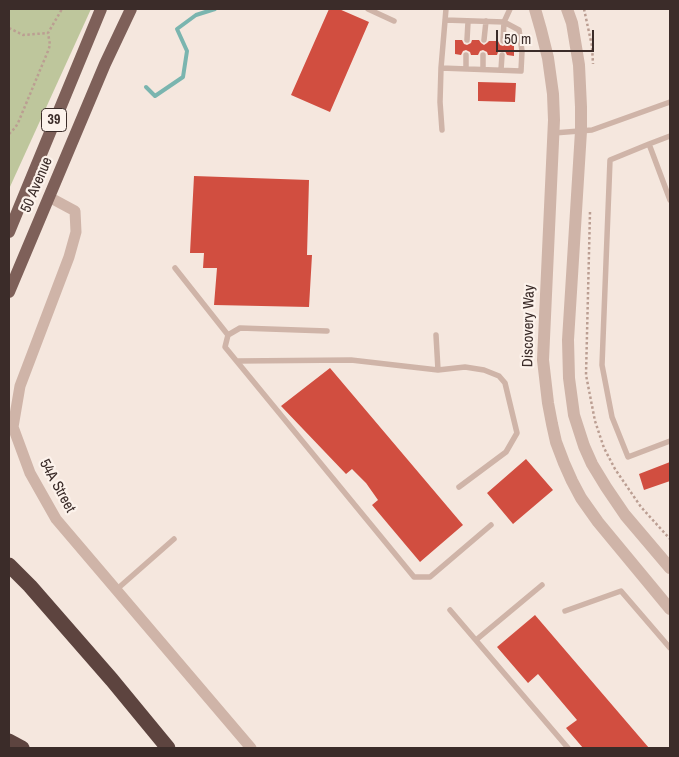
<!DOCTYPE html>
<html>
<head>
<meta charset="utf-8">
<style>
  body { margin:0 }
  #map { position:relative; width:679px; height:757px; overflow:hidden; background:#f5e7de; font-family:"Archivo Narrow",sans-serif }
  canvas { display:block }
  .frame { position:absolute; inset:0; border:10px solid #3b2c29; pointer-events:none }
  .scale { position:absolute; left:496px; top:30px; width:98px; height:22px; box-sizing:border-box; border:2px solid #3b2c29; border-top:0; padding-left:6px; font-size:15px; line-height:18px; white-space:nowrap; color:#3b2c29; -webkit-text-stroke:4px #fcf2eb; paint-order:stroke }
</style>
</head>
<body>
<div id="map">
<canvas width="679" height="757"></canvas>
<div class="frame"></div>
<div class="scale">50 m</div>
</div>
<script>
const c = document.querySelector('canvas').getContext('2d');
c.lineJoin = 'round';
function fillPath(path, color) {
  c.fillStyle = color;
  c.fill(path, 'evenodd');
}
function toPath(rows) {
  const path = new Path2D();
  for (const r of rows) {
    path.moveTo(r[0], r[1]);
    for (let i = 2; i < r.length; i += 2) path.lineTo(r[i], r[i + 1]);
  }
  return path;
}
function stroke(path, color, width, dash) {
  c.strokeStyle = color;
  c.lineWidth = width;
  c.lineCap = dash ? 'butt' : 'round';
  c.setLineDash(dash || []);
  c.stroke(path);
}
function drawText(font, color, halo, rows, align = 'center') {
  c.font = font + ' "Archivo Narrow",sans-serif';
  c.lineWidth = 4.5;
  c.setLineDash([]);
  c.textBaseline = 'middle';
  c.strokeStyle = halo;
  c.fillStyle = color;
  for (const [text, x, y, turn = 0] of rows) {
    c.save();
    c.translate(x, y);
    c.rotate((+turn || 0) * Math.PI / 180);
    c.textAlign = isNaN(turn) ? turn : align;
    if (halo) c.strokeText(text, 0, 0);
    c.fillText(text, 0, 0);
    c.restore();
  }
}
fillPath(toPath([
  [9,9,91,9,9,189]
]), '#bec69c');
stroke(toPath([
  [146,87,155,96,183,77,187,51,177,29,196,15,215,9]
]), '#7ab5af', 4);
fillPath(toPath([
  [329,9,339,9,369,22,330,112,291,95],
  [455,40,462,40,464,44,467,45,471,43,472,40,479,40,481,43,484,45,487,43,489,41,498,41,500,45,503,46,507,44,508,41,514,41,514,56,507,55,505,51,502,50,498,52,497,55,488,55,487,52,483,50,480,51,478,55,471,55,470,52,466,50,463,51,461,55,455,54],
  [478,82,516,83,515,102,478,101],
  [194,176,309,180,307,255,312,255,309,307,214,305,217,268,203,268,204,253,190,253],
  [330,368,463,525,420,562,372,505,378,500,366,483,352,469,346,474,281,406],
  [526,459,553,490,513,524,487,493],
  [670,462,670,481,644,490,639,474],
  [535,615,649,748,583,748,566,728,577,720,538,674,528,683,497,647]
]), '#d14e40');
stroke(toPath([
  [584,9,592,46,593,64],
  [9,28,23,35,48,33],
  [9,134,15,128,18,123,48,51,50,45,48,33,62,9],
  [590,212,586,375,595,421,604,448,615,469,641,507,670,539]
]), '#bb9e92', 2.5, [2.5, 2.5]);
stroke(toPath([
  [368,9,394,21],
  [467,40,468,22],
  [484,40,486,21],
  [503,41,504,22,510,9],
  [466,55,466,69],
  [441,68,521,71,522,51,519,30,504,22,445,20],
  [483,69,483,55],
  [501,70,502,55],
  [442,130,440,102,441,68,446,9],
  [554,133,592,130,670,102],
  [670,136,649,144,670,200],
  [649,144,610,160,602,365,612,417,628,457,670,441],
  [175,268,228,335],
  [327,331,240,328,228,335,225,347,414,577,430,577,491,525],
  [237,361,351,360,438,370,436,335],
  [438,370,465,367,484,370,499,376,505,383,517,433,506,452,459,487],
  [116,590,174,539],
  [450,610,568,748],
  [565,611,621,591,670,648],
  [476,640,542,585]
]), '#cfb4a8', 5.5);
stroke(toPath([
  [49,197,75,211,76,232,69,257,20,386,13,427,30,473,56,519,251,748]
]), '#cfb4a8', 11);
stroke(toPath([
  [535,9,541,30,548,58,553,94,554,120,543,360,548,403,552,424,556,442,564,463,572,481,581,498,598,522,670,609],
  [567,9,572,23,579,65,581,107,581,131,568,340,569,378,574,415,584,446,592,464,606,487,625,515,670,568]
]), '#cfb4a8', 12);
stroke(toPath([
  [9,232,101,9],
  [9,292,105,64,131,9]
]), '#7e6059', 12);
stroke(toPath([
  [9,565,30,586,112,680,168,748],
  [9,741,22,748]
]), '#5d443f', 15);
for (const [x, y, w] of [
  [54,120,25]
]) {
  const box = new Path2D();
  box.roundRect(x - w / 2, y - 11.5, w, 23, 4);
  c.fillStyle = '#fcf2eb';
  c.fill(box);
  stroke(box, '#3b2c29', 1);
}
drawText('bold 14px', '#3b2c29', null, [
  ["39",54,120]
]);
drawText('15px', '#3b2c29', '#fcf2eb', [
  ["50 Avenue",37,185,-67],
  ["Discovery Way",529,326,-89],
  ["54A Street",57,486,61]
]);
</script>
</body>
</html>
